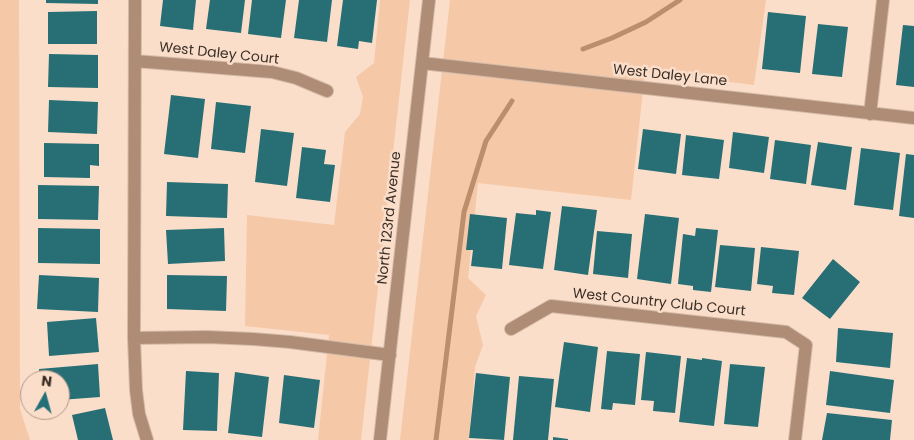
<!DOCTYPE html>
<html>
<head>
<meta charset="utf-8">
<style>
  body { margin:0 }
  #map { position:relative; width:914px; height:440px; overflow:hidden; background:#fbdeca; font-family:Poppins,sans-serif }
  canvas { display:block }
  .north { position:absolute; left:20px; top:370px; width:50px; height:50px; box-sizing:border-box; background:#fbdeca; border:1px solid #ae9889; border-radius:50%; rotate:7deg; font-size:14px; font-weight:700; line-height:20px; text-align:center; color:#3a2f27 }
  .north::after { content:''; display:block; margin:auto; width:18px; height:22px; background:#257077; clip-path:polygon(50% 0,100% 100%,50% 72%,0 100%) }
</style>
</head>
<body>
<div id="map">
<canvas width="914" height="440"></canvas>
<div class="north">N</div>
</div>
<script>
const c = document.querySelector('canvas').getContext('2d');
c.lineJoin = 'round';
function fillPath(path, color) {
  c.fillStyle = color;
  c.fill(path, 'evenodd');
}
function toPath(rows) {
  const path = new Path2D();
  for (const r of rows) {
    path.moveTo(r[0], r[1]);
    for (let i = 2; i < r.length; i += 2) path.lineTo(r[i], r[i + 1]);
  }
  return path;
}
function stroke(path, color, width, dash) {
  c.strokeStyle = color;
  c.lineWidth = width;
  c.lineCap = dash ? 'butt' : 'round';
  c.setLineDash(dash || []);
  c.stroke(path);
}
function drawText(font, color, halo, rows, align = 'center') {
  c.font = font + ' Poppins,sans-serif';
  c.lineWidth = 5;
  c.setLineDash([]);
  c.textBaseline = 'middle';
  c.strokeStyle = halo;
  c.fillStyle = color;
  for (const [text, x, y, turn = 0] of rows) {
    c.save();
    c.translate(x, y);
    c.rotate((+turn || 0) * Math.PI / 180);
    c.textAlign = isNaN(turn) ? turn : align;
    if (halo) c.strokeText(text, 0, 0);
    c.fillText(text, 0, 0);
    c.restore();
  }
}
fillPath(toPath([
  [0,0,19,0,20,409,30,440,0,440],
  [380,0,410,0,361,440,318,440,329,335,245,326,247,215,334,225,345,132,360,114,363,97,356,77,374,63],
  [450,0,766,0,754,85,645,72,631,200,478,183,468,278,486,295,476,316,483,345,475,367,469,440,400,440]
]), '#f5c8a8');
stroke(toPath([
  [583,49,612,38,646,22,680,0],
  [436,440,464,212,486,141,512,101]
]), '#bd8e6c', 5);
fillPath(toPath([
  [46,0,98,0,98,4,46,3],
  [163,0,196,0,193,30,160,26],
  [210,0,245,0,241,33,206,29],
  [252,0,286,0,281,38,248,34],
  [299,0,332,0,327,42,294,38],
  [343,0,377,0,372,43,359,41,358,49,337,46],
  [97,11,97,44,48,44,48,12],
  [768,12,806,16,800,73,762,69],
  [818,24,848,27,842,77,812,74],
  [903,25,914,26,914,87,896,85],
  [49,54,98,55,98,88,48,87],
  [171,95,205,99,198,158,164,154],
  [49,100,98,102,97,134,48,132],
  [216,102,251,106,245,153,211,149],
  [261,129,294,133,287,186,255,182],
  [643,129,681,134,676,174,638,169],
  [733,132,769,137,764,173,729,168],
  [686,135,724,140,719,179,682,175],
  [775,140,811,145,806,184,770,179],
  [818,142,852,147,846,190,811,185],
  [44,143,99,144,99,166,90,165,90,178,44,177],
  [302,147,326,150,324,164,335,165,330,202,296,198],
  [861,148,900,153,893,210,854,205],
  [906,154,914,155,914,218,899,216],
  [167,182,228,184,227,218,166,216],
  [38,185,99,186,98,220,38,219],
  [562,206,597,210,588,275,554,270],
  [536,210,551,212,543,269,509,265,516,213,536,215],
  [470,214,507,218,502,269,471,266,473,250,466,250],
  [645,214,679,218,671,284,637,279],
  [38,228,100,229,100,264,38,263],
  [224,228,225,261,168,264,166,230],
  [696,228,718,230,711,292,693,290,693,286,678,284,683,234,695,236],
  [597,231,632,234,628,278,593,274],
  [720,245,755,248,751,291,715,287],
  [761,247,799,251,794,295,772,293,773,286,757,284],
  [833,259,860,282,830,319,802,298],
  [39,275,99,278,98,312,37,309],
  [167,275,227,276,226,311,167,309],
  [96,318,99,352,49,356,47,322],
  [838,328,893,333,890,368,836,362],
  [564,342,598,347,590,412,555,407],
  [607,351,640,354,635,405,613,403,612,410,601,409],
  [646,352,681,356,675,413,653,411,654,401,641,400],
  [687,358,702,360,702,358,722,361,714,426,679,422],
  [98,364,100,397,60,400,60,380,40,380,39,369],
  [730,364,765,367,758,427,724,424],
  [186,371,219,373,217,431,183,430],
  [830,371,894,380,890,413,826,405],
  [235,372,269,377,262,437,228,433],
  [476,373,510,377,504,440,469,438],
  [284,375,320,380,314,428,279,423],
  [519,376,554,379,548,440,513,440],
  [105,408,113,440,78,440,72,415],
  [827,413,892,420,890,440,822,440],
  [553,437,568,439,568,440,553,440]
]), '#276f75');
const minor = toPath([
  [135,0,134,338,136,390,139,414,147,440],
  [135,61,272,72,296,78,327,91],
  [422,63,914,118],
  [870,114,883,0],
  [511,329,551,306,786,332,806,345,795,440],
  [134,338,207,337,253,339,290,342,390,355],
  [380,440,429,0]
]);
stroke(minor, '#d4bba9', 14);
stroke(minor, '#ae8c75', 12);
drawText('14px', '#3a2f27', '#fbdeca', [
  ["West Daley Court",219,54,6],
  ["West Daley Lane",670,76,6],
  ["North 123rd Avenue",390,218,-84],
  ["West Country Club Court",659,303,6]
]);
</script>
</body>
</html>
